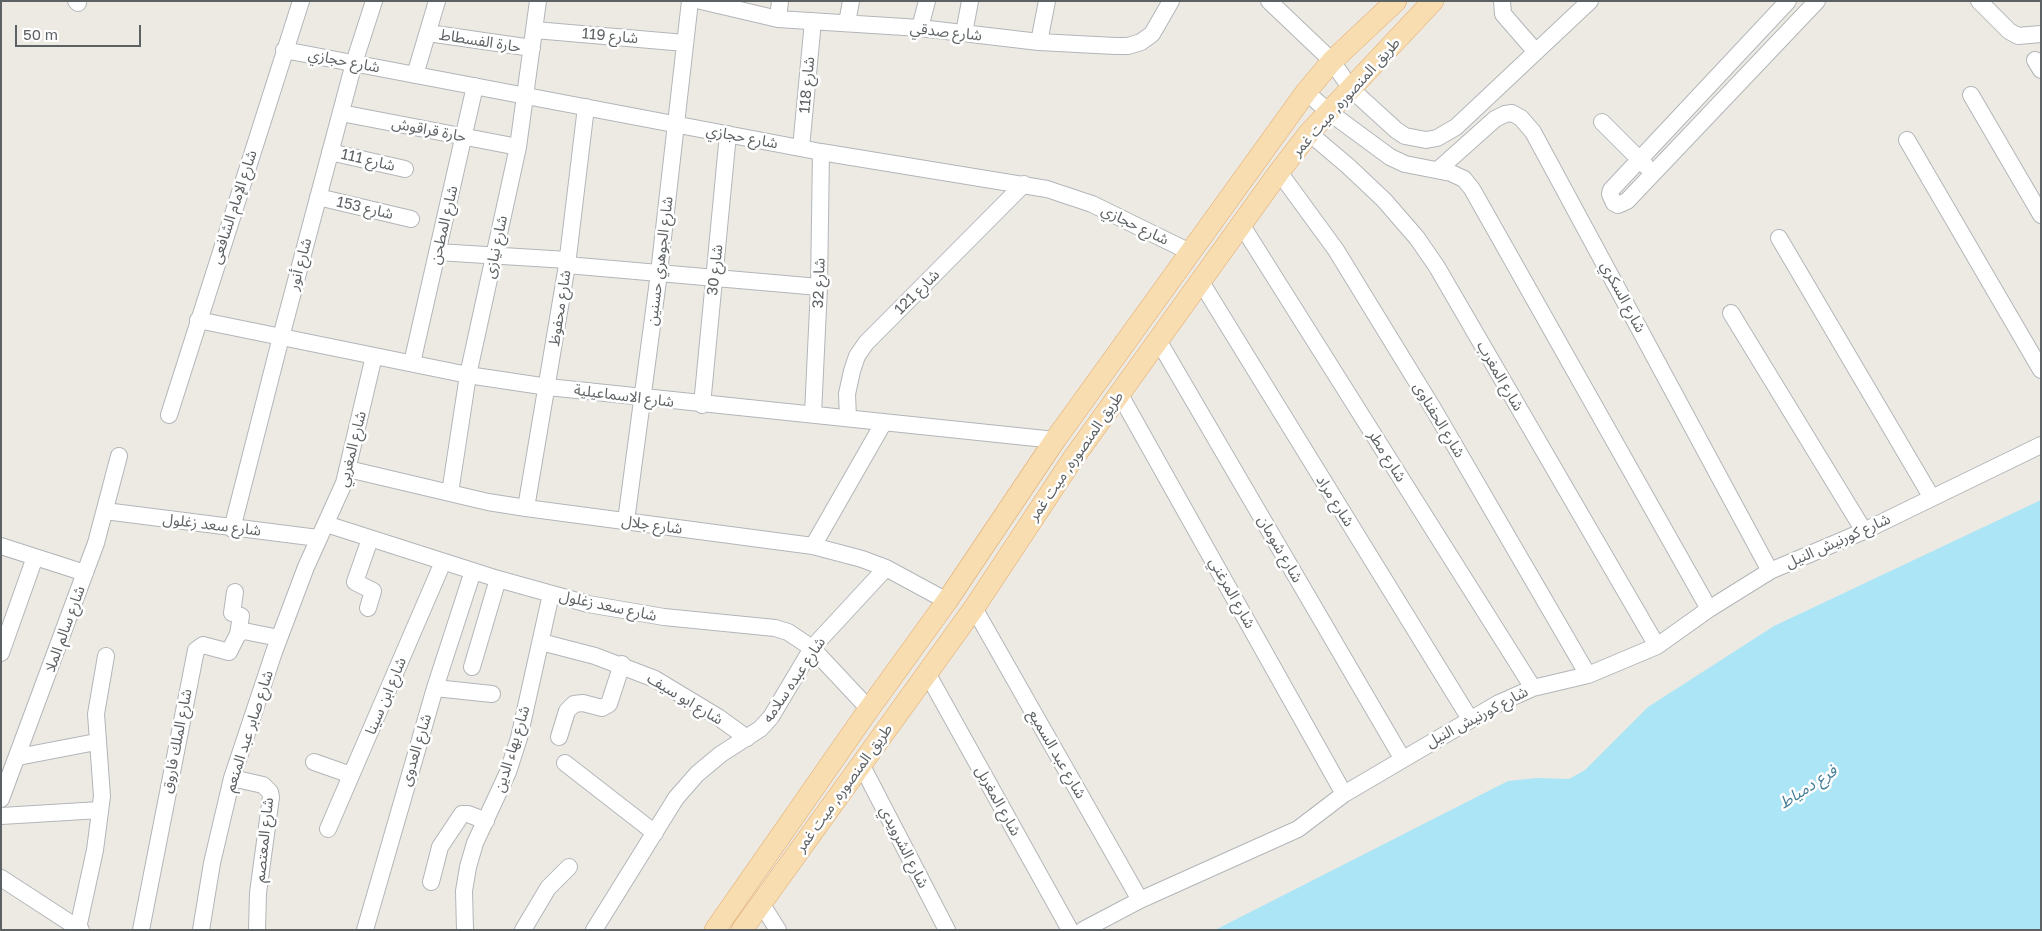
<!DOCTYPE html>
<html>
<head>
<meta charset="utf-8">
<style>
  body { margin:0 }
  #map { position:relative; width:2042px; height:931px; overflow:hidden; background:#edeae4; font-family:"Golos Text",sans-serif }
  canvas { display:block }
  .frame { position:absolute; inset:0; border:2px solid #5c6163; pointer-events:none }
  .scale { position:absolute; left:15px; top:25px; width:126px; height:22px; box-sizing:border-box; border:2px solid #5c6163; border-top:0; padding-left:6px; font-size:15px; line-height:18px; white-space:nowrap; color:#5c6163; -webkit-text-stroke:4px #fff; paint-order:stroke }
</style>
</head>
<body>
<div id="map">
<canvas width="2042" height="931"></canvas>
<div class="frame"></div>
<div class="scale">50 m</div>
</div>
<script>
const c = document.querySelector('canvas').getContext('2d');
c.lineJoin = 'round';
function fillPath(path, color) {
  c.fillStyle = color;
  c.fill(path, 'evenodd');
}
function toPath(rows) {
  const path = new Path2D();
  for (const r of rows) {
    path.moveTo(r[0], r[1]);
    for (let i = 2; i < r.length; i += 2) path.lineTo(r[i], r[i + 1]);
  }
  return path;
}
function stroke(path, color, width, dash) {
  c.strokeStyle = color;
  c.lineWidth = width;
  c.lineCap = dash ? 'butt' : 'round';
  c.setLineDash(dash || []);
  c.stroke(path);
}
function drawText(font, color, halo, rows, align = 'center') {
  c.font = font + ' "Golos Text","Noto Sans Arabic",sans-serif';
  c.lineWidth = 5;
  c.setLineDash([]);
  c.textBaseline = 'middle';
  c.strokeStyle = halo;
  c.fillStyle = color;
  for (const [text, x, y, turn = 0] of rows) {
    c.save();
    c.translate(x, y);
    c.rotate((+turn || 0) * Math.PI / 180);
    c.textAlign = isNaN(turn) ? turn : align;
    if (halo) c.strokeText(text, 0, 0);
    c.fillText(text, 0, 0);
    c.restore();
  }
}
fillPath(toPath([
  [2041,500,2041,930,1215,930,1508,781,1537,778,1569,779,1585,770,1648,707,1774,626]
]), '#abe5f6');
const minor = toPath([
  [76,1,78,3],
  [701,1,778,19,920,28,1039,42,1115,46,1128,46,1141,42,1152,34,1171,1],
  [1269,1,1332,61,1351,89,1396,130,1405,136,1426,140,1437,138,1456,127,1590,1],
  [1502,1,1503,14,1536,52],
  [1788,1,1611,190,1610,194,1614,203,1618,205,1627,201,1817,1],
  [1979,1,2009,31,2018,36,2041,34],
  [778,19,780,1],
  [847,23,851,1],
  [920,28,927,1],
  [535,30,685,43],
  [428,33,532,48],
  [964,33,970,1],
  [1039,42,1047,1],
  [284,50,821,152,1047,189,1092,204,1190,252],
  [2035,60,2041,70],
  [415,75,437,1],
  [1306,92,1329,112,1390,157,1405,164,1451,173,1464,179,1472,189,1709,609],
  [1971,95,2041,215],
  [341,113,518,147],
  [1602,122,1646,166],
  [1309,133,1348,166,1384,200,1417,238,1437,267,1657,646],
  [1907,140,2041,370],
  [801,148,813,21],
  [330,152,405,169],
  [1439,169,1495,119,1505,114,1512,113,1521,118,1533,132,1770,571],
  [1279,172,1336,250,1434,410,1588,675],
  [318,197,411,219],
  [1241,224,1533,688],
  [1779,238,1932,498],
  [437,252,568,260],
  [567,265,819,287],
  [1201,282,1470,719],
  [1731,313,1864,531],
  [198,320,468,375,548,387,1055,440],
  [1158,340,1402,758],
  [412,363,475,86],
  [1119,393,1344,794],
  [702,405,728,134],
  [813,414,819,287,821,152],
  [169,415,301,1],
  [848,418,847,394,852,371,857,356,866,343,1024,184],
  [348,469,488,502,526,508,813,546,862,559,886,568,947,601],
  [450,493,468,375,518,147,538,1],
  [526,508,567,265,586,107],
  [105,511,318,538],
  [626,521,659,273,690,1],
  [326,524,498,579,588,604,664,617,775,628,788,632,812,648,869,709],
  [232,529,281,337,354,63,374,1],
  [1,546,85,573],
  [813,546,884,422],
  [235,592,232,613,241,616,238,634],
  [368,608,373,591,355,582,370,539],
  [974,608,1140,900],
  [541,642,595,656,655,679,718,717,747,738],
  [1,653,35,557],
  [472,667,498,579],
  [927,673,1070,930],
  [435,688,492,694],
  [559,737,567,711,574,704,583,703,602,708,609,704,622,664],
  [18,757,96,742],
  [314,762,351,775],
  [565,763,655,833],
  [861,764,947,930],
  [232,778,263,785,270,792,271,797,258,893,257,930],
  [1,799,96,543,119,456],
  [1,816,100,810],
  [328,829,443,562],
  [1,878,81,930],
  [431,882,440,847,462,814,468,814,486,821],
  [761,903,778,930],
  [78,928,95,850,102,796,96,714,106,656],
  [141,930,196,650,203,645,229,652,238,634,244,631,279,638],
  [201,930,212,863,232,778,274,652,306,567,344,483,374,356],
  [365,930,435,688,473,571],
  [465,930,464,891,468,867,475,843,508,772,519,738,551,594],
  [523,930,548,888,569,867],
  [594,930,676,798,697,774,721,754,760,729,771,717,812,648,886,568],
  [1083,930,1140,900,1298,829,1344,794,1499,703,1533,688,1588,675,1657,646,1709,609,1770,571,1864,531,2041,445]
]);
const major = toPath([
  [715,930,869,709,947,601,1055,440,1306,92,1332,61,1396,1],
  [742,930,974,608,1072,460,1279,172,1309,133,1433,1]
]);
stroke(minor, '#b2b6b8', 18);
stroke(major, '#e3a768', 22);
stroke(minor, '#fff', 16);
stroke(major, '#f7ddb0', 21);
drawText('15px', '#5c6163', '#fff', [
  ["شارع صدقي",946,32,6],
  ["شارع 119",610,36,5],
  ["حارة الفسطاط",480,41,9],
  ["شارع حجازي",344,61,11],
  ["شارع 118",807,85,-85],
  ["طريق المنصوره, ميت غمر",1346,97,-48],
  ["حارة قراقوش",429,130,11],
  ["شارع حجازي",742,137,11],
  ["شارع 111",368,160,13],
  ["شارع الإمام الشافعى",234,207,-72],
  ["شارع 153",365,208,13],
  ["شارع المطحن",444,225,-77],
  ["شارع حجازي",1135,225,26],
  ["شارع نيازى",496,247,-78],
  ["شارع الجوهري حسنين",660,261,-83],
  ["شارع أنور",300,264,-75],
  ["شارع 30",715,270,-84],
  ["شارع 32",819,283,-88],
  ["شارع 121",917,292,-45],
  ["شارع السكري",1623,297,62],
  ["شارع محفوظ",560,308,-81],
  ["شارع المغرب",1500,376,60],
  ["شارع الاسماعيلية",624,396,7],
  ["شارع الحفناوى",1439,420,59],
  ["شارع المغربي",352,449,-76],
  ["طريق المنصوره, ميت غمر",1076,456,-55],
  ["شارع مطر",1387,456,58],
  ["شارع مراد",1335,501,58],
  ["شارع سعد زغلول",212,525,7],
  ["شارع جلال",652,525,8],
  ["شارع كورنيش النيل",1838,541,-24],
  ["شارع شومان",1280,549,60],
  ["شارع المرغني",1232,593,61],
  ["شارع سعد زغلول",608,606,12],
  ["شارع سالم الملا",65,629,-70],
  ["شارع عبده سلامه",794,680,-56],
  ["شارع ابن سينا",386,696,-67],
  ["شارع ابو سيف",685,699,31],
  ["شارع كورنيش النيل",1477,717,-28],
  ["شارع صابر عبد المنعم",249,731,-72],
  ["شارع الملك فاروق",177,741,-79],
  ["شارع بهاء الدين",512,749,-73],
  ["شارع العدوى",416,750,-73],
  ["شارع عبد السميع",1057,754,60],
  ["طريق المنصوره, ميت غمر",844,788,-54],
  ["شارع المغربل",998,801,61],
  ["شارع المعتصم",264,840,-84],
  ["شارع الشرويدي",904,847,63]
]);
drawText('italic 16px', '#437d96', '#fff', [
  ["فرع دمياط",1808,787,-33]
]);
</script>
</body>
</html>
